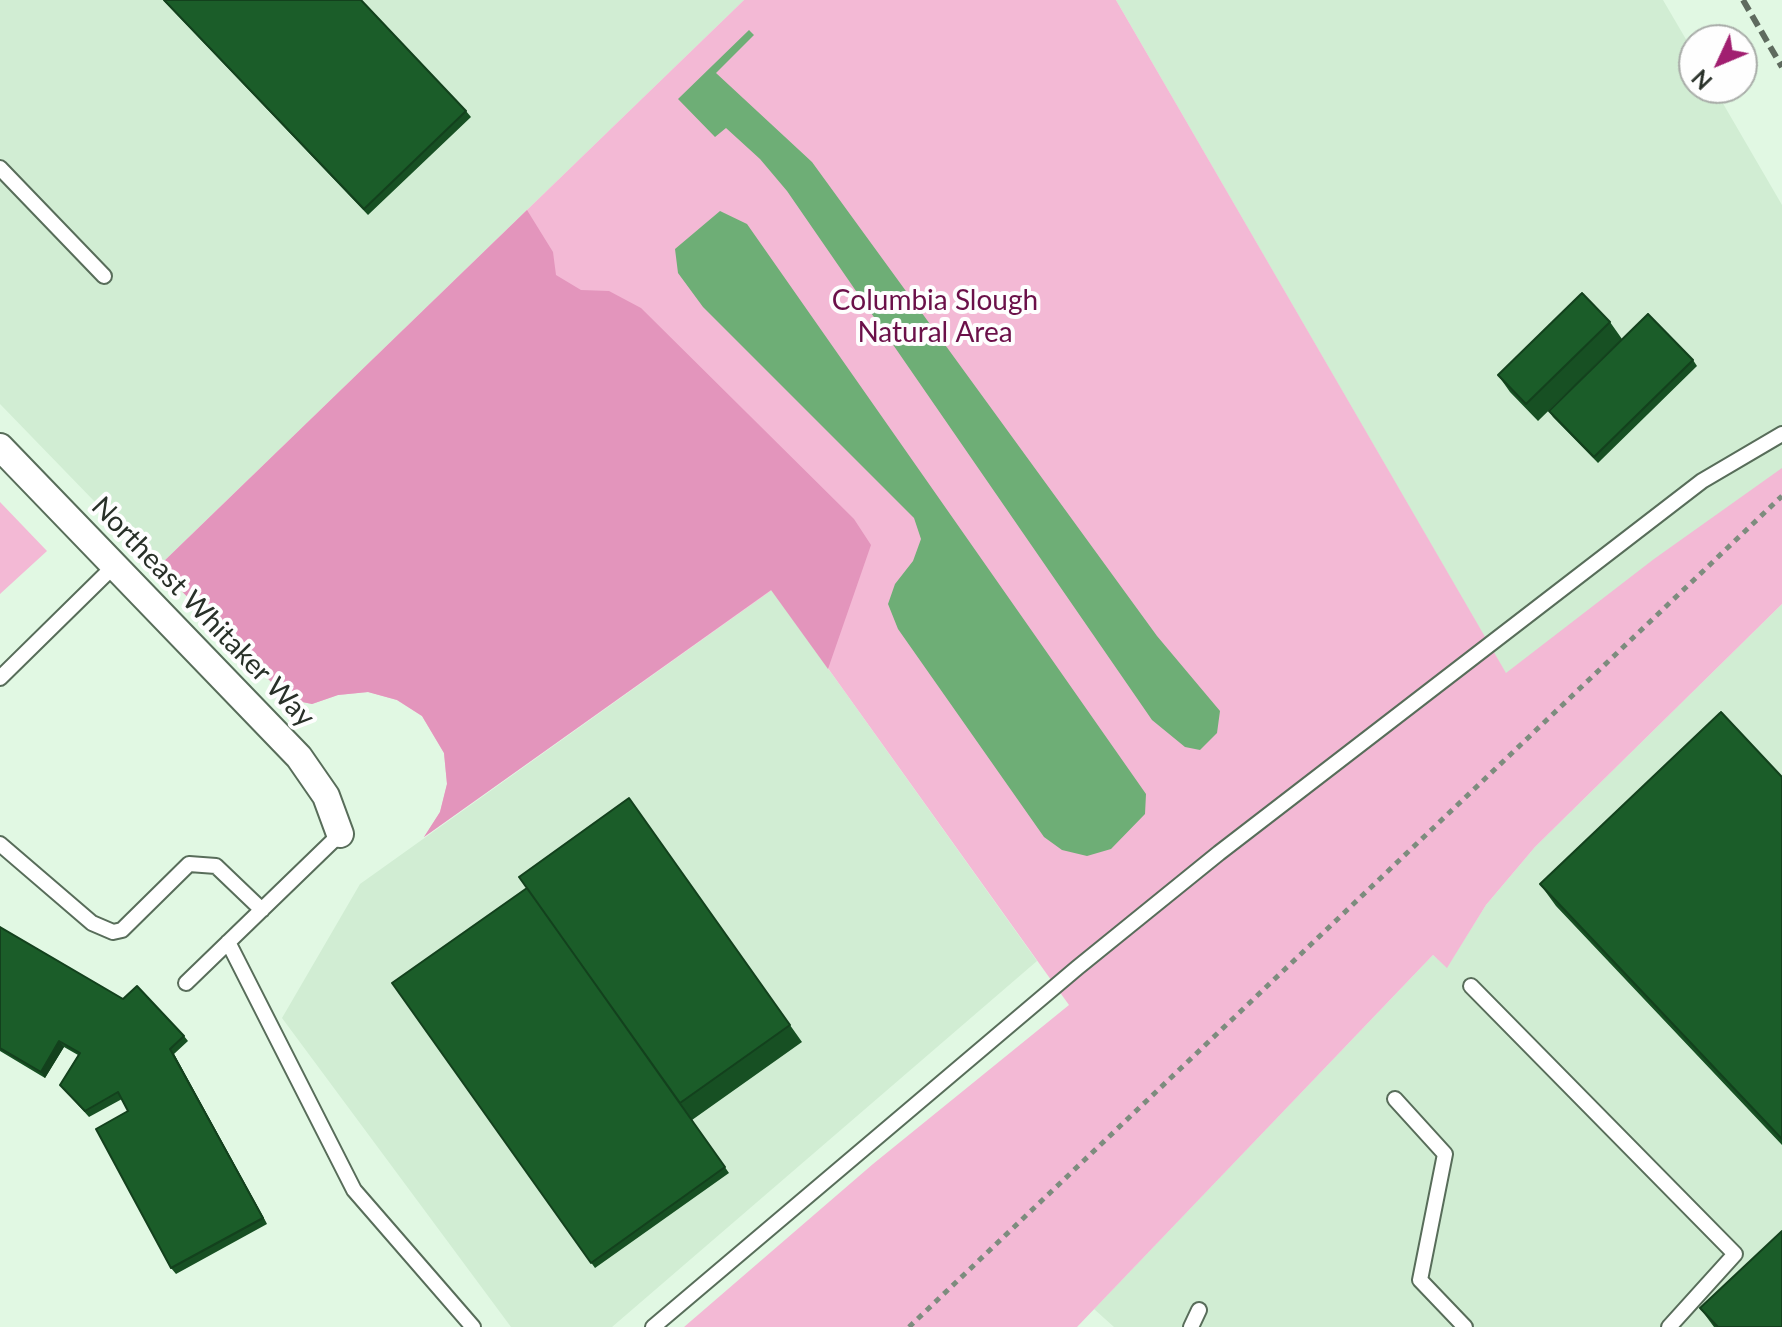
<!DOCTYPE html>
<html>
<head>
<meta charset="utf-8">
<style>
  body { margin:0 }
  #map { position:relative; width:1782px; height:1327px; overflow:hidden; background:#e1f8e3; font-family:Lato,sans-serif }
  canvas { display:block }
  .north { position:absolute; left:1678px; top:24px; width:80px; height:80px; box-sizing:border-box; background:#fefefe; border:2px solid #a8aca8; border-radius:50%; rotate:226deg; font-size:22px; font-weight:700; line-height:32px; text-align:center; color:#283028 }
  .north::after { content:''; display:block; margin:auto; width:28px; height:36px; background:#a11f70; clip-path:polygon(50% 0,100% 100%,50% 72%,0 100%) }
</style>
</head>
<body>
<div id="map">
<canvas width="1782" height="1327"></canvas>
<div class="north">N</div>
</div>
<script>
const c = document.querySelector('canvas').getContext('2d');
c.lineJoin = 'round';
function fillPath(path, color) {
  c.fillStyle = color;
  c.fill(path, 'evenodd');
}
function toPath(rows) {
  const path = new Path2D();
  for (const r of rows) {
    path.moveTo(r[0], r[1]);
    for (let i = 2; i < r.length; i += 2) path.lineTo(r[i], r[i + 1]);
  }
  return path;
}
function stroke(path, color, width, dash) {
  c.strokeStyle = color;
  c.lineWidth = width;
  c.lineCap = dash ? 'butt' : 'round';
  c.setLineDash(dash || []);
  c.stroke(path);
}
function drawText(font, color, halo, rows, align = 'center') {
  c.font = font + ' Lato,sans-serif';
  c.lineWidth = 8;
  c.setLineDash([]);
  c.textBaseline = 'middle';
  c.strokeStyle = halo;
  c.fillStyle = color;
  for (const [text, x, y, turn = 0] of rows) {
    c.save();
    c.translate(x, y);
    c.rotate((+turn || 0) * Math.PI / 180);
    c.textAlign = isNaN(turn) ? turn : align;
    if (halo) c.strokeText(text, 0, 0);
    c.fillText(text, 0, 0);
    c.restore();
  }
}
fillPath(toPath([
  [0,0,744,0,158,567,0,404],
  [1116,0,1663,0,1694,53,1694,88,1714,88,1782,205,1782,471,1506,674],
  [772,590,1037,961,612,1327,511,1327,282,1018,360,884],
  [1782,604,1782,1327,1114,1327,1094,1309,1433,955,1447,967,1486,905,1535,847]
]), '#d1edd3');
fillPath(toPath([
  [744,0,1116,0,1506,673,1654,559,1782,468,1782,604,1535,847,1486,905,1447,968,1433,955,1077,1327,684,1327,873,1164,1069,1005,772,590,424,837,440,812,447,784,444,753,422,716,397,700,368,692,338,695,312,704,288,699,158,567],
  [0,502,47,551,0,594]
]), '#f3b9d5');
fillPath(toPath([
  [527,210,553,252,556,275,581,290,609,291,641,308,854,519,871,545,828,669,771,590,424,837,440,812,447,784,444,753,422,716,397,700,368,692,338,695,312,704,288,699,158,567]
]), '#e395bc');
fillPath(toPath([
  [749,30,754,35,716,73,812,162,1157,636,1220,711,1217,733,1200,750,1185,747,1152,720,787,191,760,159,726,128,715,137,678,99],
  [720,211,747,224,1146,794,1145,814,1111,849,1087,856,1062,850,1044,837,898,629,888,604,895,584,913,561,921,539,914,518,703,307,678,273,675,249]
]), '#6eae76');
const service = toPath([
  [0,168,104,276],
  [0,678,114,566],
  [0,844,92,923,113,932,122,930,189,864,216,866,262,910],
  [228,942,354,1190,473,1327],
  [186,983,340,834],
  [1471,986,1735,1254,1669,1327],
  [1395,1099,1445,1154,1420,1280,1465,1327],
  [653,1327,1077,968,1219,853,1702,481,1782,434],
  [1191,1327,1199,1310]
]);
const minor = toPath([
  [0,447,299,757,326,796,340,834]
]);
stroke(service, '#586d5a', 18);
stroke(minor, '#586d5a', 30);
stroke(toPath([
  [909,1327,1782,496]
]), '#7d8c7e', 5, [6, 6]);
stroke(service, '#fff', 14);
stroke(minor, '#fff', 26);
stroke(toPath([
  [1743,0,1782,67]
]), '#5f6b5f', 6, [12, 6]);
fillPath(toPath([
  [163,0,361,0,466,111,471,117,368,215],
  [1610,322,1622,339,1538,421,1510,392,1498,375],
  [1693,360,1697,366,1598,463,1553,417,1549,411],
  [1782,777,1782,1145,1556,906,1540,884],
  [629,798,802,1042,692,1120,729,1173,595,1268,392,983,527,888],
  [0,927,184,1036,188,1041,174,1054,267,1224,176,1274,171,1268,128,1111,122,1099,89,1117,60,1085,78,1055,64,1047,45,1078,0,1051],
  [1700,1308,1782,1327,1714,1327]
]), '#175023');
fillPath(toPath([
  [59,1041,64,1047,45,1078,41,1072],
  [170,1049,174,1054,267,1224,263,1218]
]), '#13411d');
const building = toPath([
  [164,0,361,0,466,111,364,209,164,0],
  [1582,293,1610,322,1526,404,1498,375,1582,293],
  [1648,314,1693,360,1594,457,1549,411,1648,314],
  [1721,712,1782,777,1782,1139,1540,884,1721,712],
  [629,798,790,1025,680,1103,519,877,629,798],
  [527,888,725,1167,591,1263,392,983,527,888],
  [0,927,123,999,137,986,184,1036,170,1049,263,1218,171,1268,96,1129,128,1111,118,1092,85,1111,60,1085,80,1053,59,1041,41,1072,0,1048,0,927],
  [1782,1231,1782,1327,1718,1327,1700,1308,1782,1231]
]);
fillPath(building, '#1b5d29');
stroke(building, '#13411d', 2);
drawText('28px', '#6b1049', '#fefefe', [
  ["Columbia Slough",935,301],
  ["Natural Area",935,333]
]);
drawText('28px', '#283028', '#fefefe', [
  ["Northeast Whitaker Way",203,612,46]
]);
</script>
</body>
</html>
